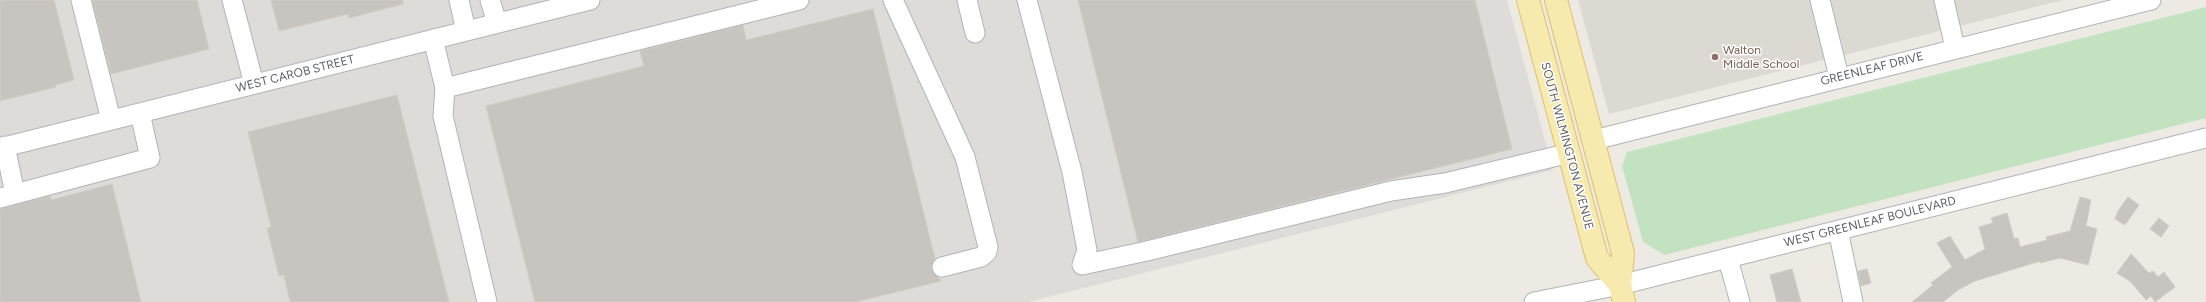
<!DOCTYPE html>
<html>
<head>
<meta charset="utf-8">
<style>
  body { margin:0 }
  canvas { display:block; background:#edeae4 }
</style>
</head>
<body>
<canvas width="2206" height="302"></canvas>
<script>
const c = document.querySelector('canvas').getContext('2d');
c.lineJoin = 'round';
function fillPath(path, color) {
  c.fillStyle = color;
  c.fill(path, 'evenodd');
}
function toPath(rows) {
  const path = new Path2D();
  for (const r of rows) {
    path.moveTo(r[0], r[1]);
    for (let i = 2; i < r.length; i += 2) path.lineTo(r[i], r[i + 1]);
  }
  return path;
}
function stroke(path, color, width, dash) {
  c.strokeStyle = color;
  c.lineWidth = width;
  c.lineCap = dash ? 'butt' : 'round';
  c.setLineDash(dash || []);
  c.stroke(path);
}
function drawText(font, color, halo, rows, align = 'center') {
  c.font = font + ' Figtree,sans-serif';
  c.lineWidth = 3;
  c.setLineDash([]);
  c.textBaseline = 'middle';
  c.strokeStyle = halo;
  c.fillStyle = color;
  for (const [text, x, y, turn = 0] of rows) {
    c.save();
    c.translate(x, y);
    c.rotate((+turn || 0) * Math.PI / 180);
    c.textAlign = isNaN(turn) ? turn : align;
    if (halo) c.strokeText(text, 0, 0);
    c.fillText(text, 0, 0);
    c.restore();
  }
}
fillPath(toPath([
  [0,0,1507,0,1553,170,1028,302,0,302]
]), '#dedcd8');
fillPath(toPath([
  [1578,0,2063,0,1609,114]
]), '#dcd9d2');
fillPath(toPath([
  [2206,7,2206,118,1664,255,1643,242,1622,166,1627,152]
]), '#c3e2c2');
const building = toPath([
  [0,0,54,0,74,80,55,85,56,87,0,101,0,0],
  [92,0,197,0,209,49,111,74,92,0],
  [271,0,403,0,403,4,349,18,348,14,279,31,271,0],
  [1078,0,1475,0,1512,149,1138,242,1078,0],
  [873,9,935,259,932,264,931,269,941,281,855,302,535,302,486,106,644,66,640,51,743,25,746,40,873,9],
  [397,95,449,302,290,302,284,275,279,276,267,228,271,227,248,132,397,95],
  [112,184,141,302,0,302,0,209,50,196,51,200,112,184],
  [2080,197,2091,200,2086,226,2097,229,2088,265,2060,258,2040,263,2040,261,1975,281,1958,290,1943,302,1912,302,1933,285,1931,283,1952,267,1937,243,1950,236,1965,260,1985,249,1979,227,1993,223,1991,218,2007,213,2014,239,2018,238,2020,247,2047,240,2046,237,2070,231,2080,197],
  [2128,197,2139,205,2125,225,2115,219,2118,211,2128,197],
  [2159,218,2169,226,2161,237,2150,229,2159,218],
  [2131,254,2149,273,2153,271,2158,277,2164,272,2175,287,2155,302,2151,296,2146,300,2131,282,2117,273,2131,254],
  [1792,269,1801,302,1777,302,1770,275,1792,269],
  [1867,269,1871,283,1861,286,1858,271,1867,269]
]);
fillPath(building, '#c8c5c0');
stroke(building, '#d1ccc3', 1);
const minor = toPath([
  [81,0,111,120],
  [232,0,254,84],
  [459,0,466,31],
  [490,0,497,23],
  [893,0,965,157,988,247,987,252,981,257,942,267],
  [967,0,975,33],
  [1027,0,1072,172,1087,250,1082,265,1147,251,1391,191,1445,183,1570,153],
  [1820,0,1839,77],
  [1944,0,1955,48],
  [433,39,445,88,799,0],
  [445,88,443,116,487,302],
  [1594,140,2151,0],
  [5,146,15,194],
  [0,148,590,0],
  [0,198,150,158,140,113],
  [1838,230,1853,302],
  [1728,259,1740,302],
  [1534,302,1620,285,2206,138]
]);
const major = toPath([
  [1528,0,1597,258,1620,285],
  [1556,0,1623,253,1620,285,1624,302]
]);
stroke(minor, '#b1b4b7', 21);
stroke(major, '#e2bf67', 24);
stroke(minor, '#fff', 19);
stroke(major, '#f6eaaf', 22);
for (const [x, y, r, color] of [
  [1715,57,4,"#8d6e63"]
]) {
  const dot = new Path2D();
  dot.arc(x, y, r, 0, 2 * Math.PI);
  c.fillStyle = color;
  c.fill(dot);
  stroke(dot, '#fff', 1.5);
}
drawText('12px', '#785e54', '#fff', [
  ["Walton",1723,50],
  ["Middle School",1723,64]
], 'left');
drawText('12px', '#5c5f63', '#fff', [
  ["GREENLEAF DRIVE",1872,69,-14],
  ["WEST CAROB STREET",295,74,-14],
  ["SOUTH WILMINGTON AVENUE",1567,146,75],
  ["WEST GREENLEAF BOULEVARD",1870,222,-14]
]);
</script>
</body>
</html>
